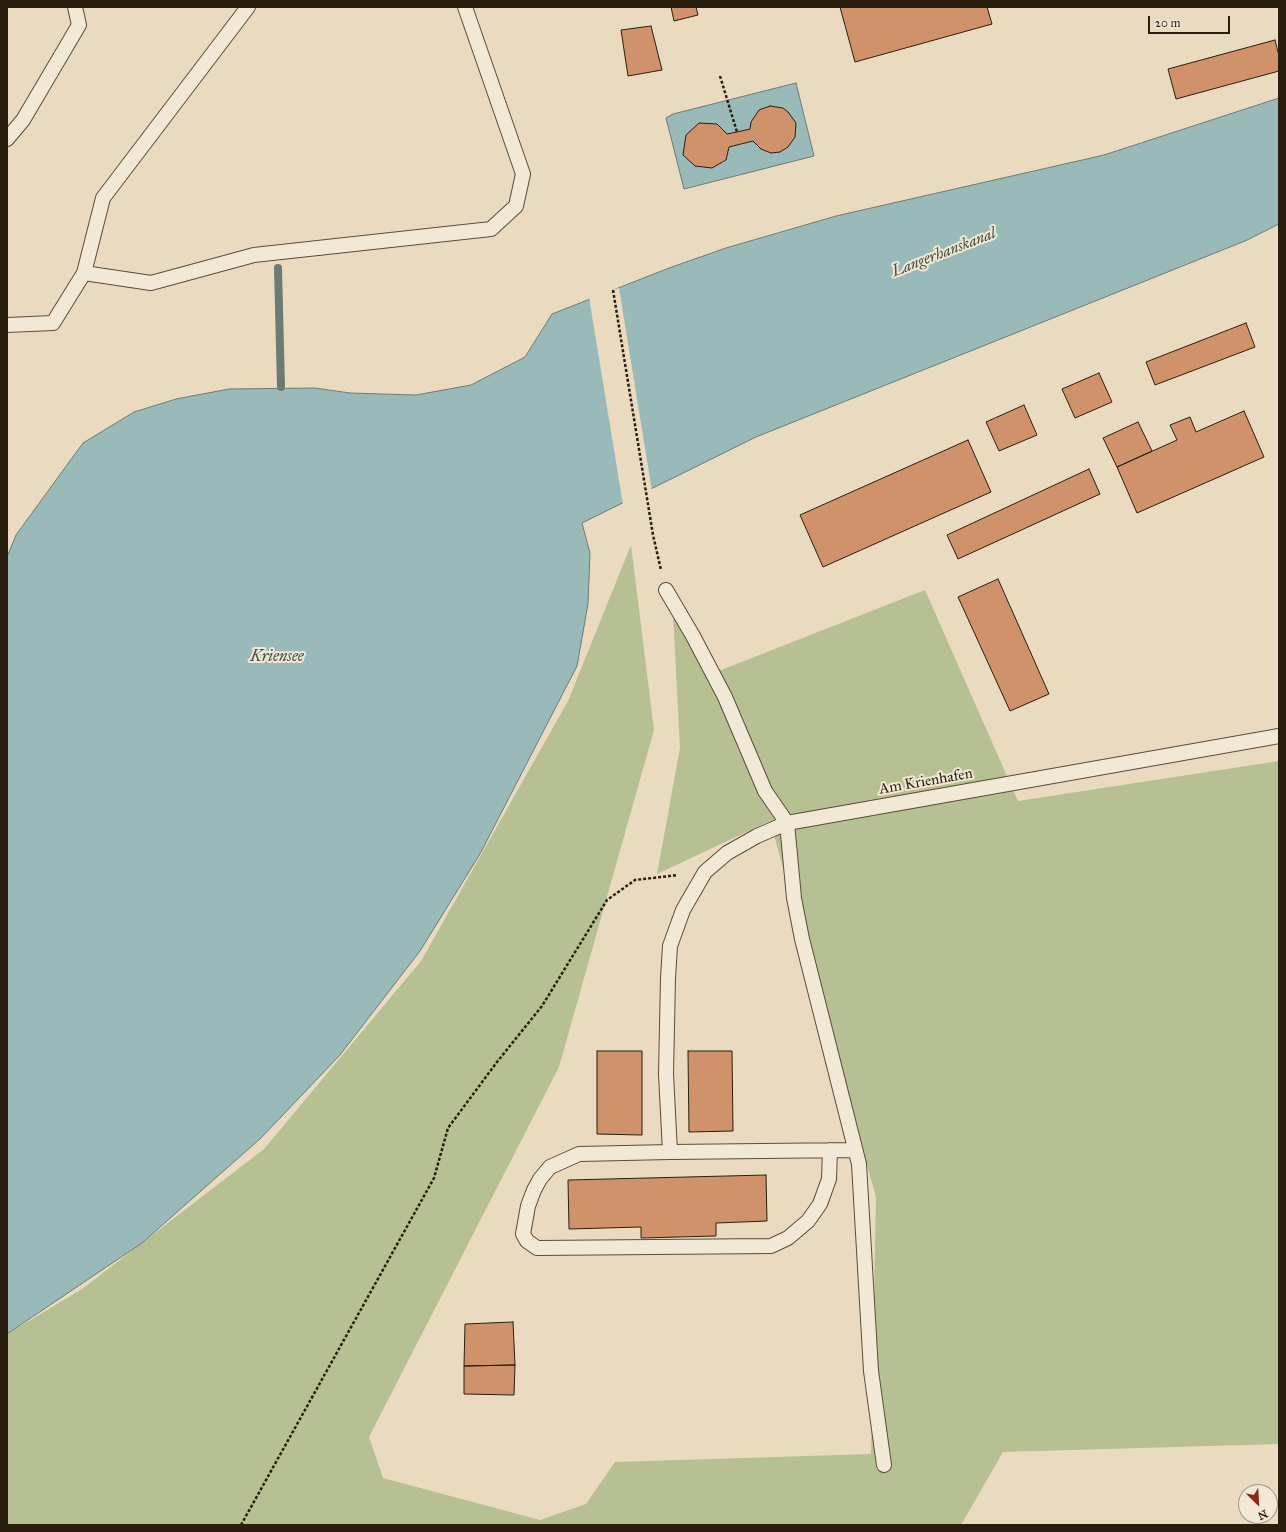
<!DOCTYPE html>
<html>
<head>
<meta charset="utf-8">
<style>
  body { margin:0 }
  #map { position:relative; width:1286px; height:1532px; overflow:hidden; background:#eadbc0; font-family:"IM FELL Great Primer",serif }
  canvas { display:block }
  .frame { position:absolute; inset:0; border:8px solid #291e0e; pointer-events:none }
  .north { position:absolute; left:1238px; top:1484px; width:40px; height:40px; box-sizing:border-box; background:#f1e8d6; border:1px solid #a19786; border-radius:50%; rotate:156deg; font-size:11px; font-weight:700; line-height:16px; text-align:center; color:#291e0e }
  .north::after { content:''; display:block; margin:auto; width:14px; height:18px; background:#8f2418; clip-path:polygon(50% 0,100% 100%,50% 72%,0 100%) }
  .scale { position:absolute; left:1148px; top:16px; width:82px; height:18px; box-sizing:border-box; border:2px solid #291e0e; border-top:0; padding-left:5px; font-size:12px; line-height:14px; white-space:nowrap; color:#291e0e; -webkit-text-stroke:3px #f1e8d6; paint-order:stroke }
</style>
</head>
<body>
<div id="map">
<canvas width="1286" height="1532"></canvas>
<div class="frame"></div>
<div class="north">N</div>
<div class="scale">20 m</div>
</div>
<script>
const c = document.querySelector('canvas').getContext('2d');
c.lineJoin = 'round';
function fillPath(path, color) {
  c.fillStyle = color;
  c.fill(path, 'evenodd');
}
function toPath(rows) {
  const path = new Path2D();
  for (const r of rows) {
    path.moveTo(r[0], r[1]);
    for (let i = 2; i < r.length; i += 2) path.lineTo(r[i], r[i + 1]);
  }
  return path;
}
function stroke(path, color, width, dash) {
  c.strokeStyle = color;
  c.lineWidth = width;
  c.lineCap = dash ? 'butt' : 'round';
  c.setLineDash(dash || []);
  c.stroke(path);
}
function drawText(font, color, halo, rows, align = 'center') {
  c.font = font + ' "IM FELL Great Primer",serif';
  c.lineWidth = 4;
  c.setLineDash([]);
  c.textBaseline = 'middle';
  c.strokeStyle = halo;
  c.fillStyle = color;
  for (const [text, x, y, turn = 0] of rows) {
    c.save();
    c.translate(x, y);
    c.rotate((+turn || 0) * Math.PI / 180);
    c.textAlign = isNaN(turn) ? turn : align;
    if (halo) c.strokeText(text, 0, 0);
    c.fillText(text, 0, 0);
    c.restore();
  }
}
fillPath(toPath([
  [631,545,654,730,559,1067,369,1437,383,1478,540,1520,586,1504,615,1462,871,1454,876,1197,770,821,657,874,680,748,673,613,716,672,925,590,1018,801,1279,761,1279,1444,1003,1452,961,1525,7,1525,7,1334,82,1289,264,1149,421,961,568,701]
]), '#b6c093');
const water = toPath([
  [796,83,814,156,684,189,666,118,673,114,796,83],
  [1279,98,1279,224,1245,241,756,437,582,523,590,553,588,604,577,666,480,854,420,951,340,1055,261,1138,142,1243,7,1334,7,557,16,535,83,443,134,412,176,399,229,389,315,388,350,393,416,395,471,385,525,357,552,314,669,268,726,248,836,216,1104,155,1279,98]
]);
fillPath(water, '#99bab8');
stroke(water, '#6c7c74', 1);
fillPath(toPath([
  [619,288,652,491,623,505,589,297,605,291]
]), '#eadbc0');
stroke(toPath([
  [278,268,281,387]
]), '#6c7c74', 8);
const building = toPath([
  [671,7,696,7,698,15,674,21,671,7],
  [840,7,987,7,992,24,855,62,840,7],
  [651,26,662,70,628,76,621,30,651,26],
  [1275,40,1279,56,1279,71,1176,99,1168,69,1275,40],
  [770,106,783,108,788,112,796,123,795,137,788,147,780,152,771,153,761,149,753,141,729,147,726,160,712,168,695,166,683,155,686,135,699,123,717,124,727,134,737,132,750,129,751,122,759,110,770,106],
  [1246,323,1255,347,1155,385,1146,362,1246,323],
  [1099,373,1112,402,1075,418,1062,389,1099,373],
  [1024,405,1037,435,999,451,986,422,1024,405],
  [1244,411,1264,457,1137,513,1117,467,1177,440,1170,425,1190,417,1196,432,1244,411],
  [1138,422,1152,451,1117,467,1103,438,1138,422],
  [968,440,991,492,823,567,800,515,968,440],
  [1089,469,1100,494,958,559,947,535,1089,469],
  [998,579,1049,694,1010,711,958,597,998,579],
  [597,1051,642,1051,642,1135,597,1134,597,1051],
  [688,1051,732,1051,733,1131,689,1132,688,1051],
  [766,1175,767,1221,716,1223,716,1236,641,1238,641,1227,569,1229,568,1180,766,1175],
  [513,1322,515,1365,464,1366,465,1324,513,1322],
  [515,1365,514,1395,464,1394,464,1366,515,1365]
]);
fillPath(building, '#d0926b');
stroke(building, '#291e0e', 1);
const lane = toPath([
  [7,139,23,120,79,25,75,7],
  [84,273,151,283,254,255,491,229,516,206,523,174,465,7],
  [7,325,53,323,84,273,103,198,248,7],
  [666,590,693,636,725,697,765,791,787,823,794,898,802,939,859,1164,871,1371,884,1465],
  [854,1150,670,1152,666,1074,668,978,670,946,683,910,705,872,727,853,757,836,787,823,1279,736],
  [670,1152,579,1154,550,1167,540,1179,534,1190,528,1206,523,1234,527,1241,537,1248,771,1246,788,1238,808,1221,820,1204,829,1179,830,1150]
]);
stroke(lane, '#594d3a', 16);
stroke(toPath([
  [720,76,737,132],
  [613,290,653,535,661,570],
  [241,1525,434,1178,448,1128,497,1062,542,1006,607,900,635,880,678,875]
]), '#291e0e', 2.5, [3, 2]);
stroke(lane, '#f1e8d6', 14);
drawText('15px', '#291e0e', '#f1e8d6', [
  ["Am Krienhafen",926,782,-10]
]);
drawText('italic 16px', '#4b4d41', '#f1e8d6', [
  ["Langerhanskanal",944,253,-21],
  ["Kriensee",277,657]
]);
</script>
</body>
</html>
